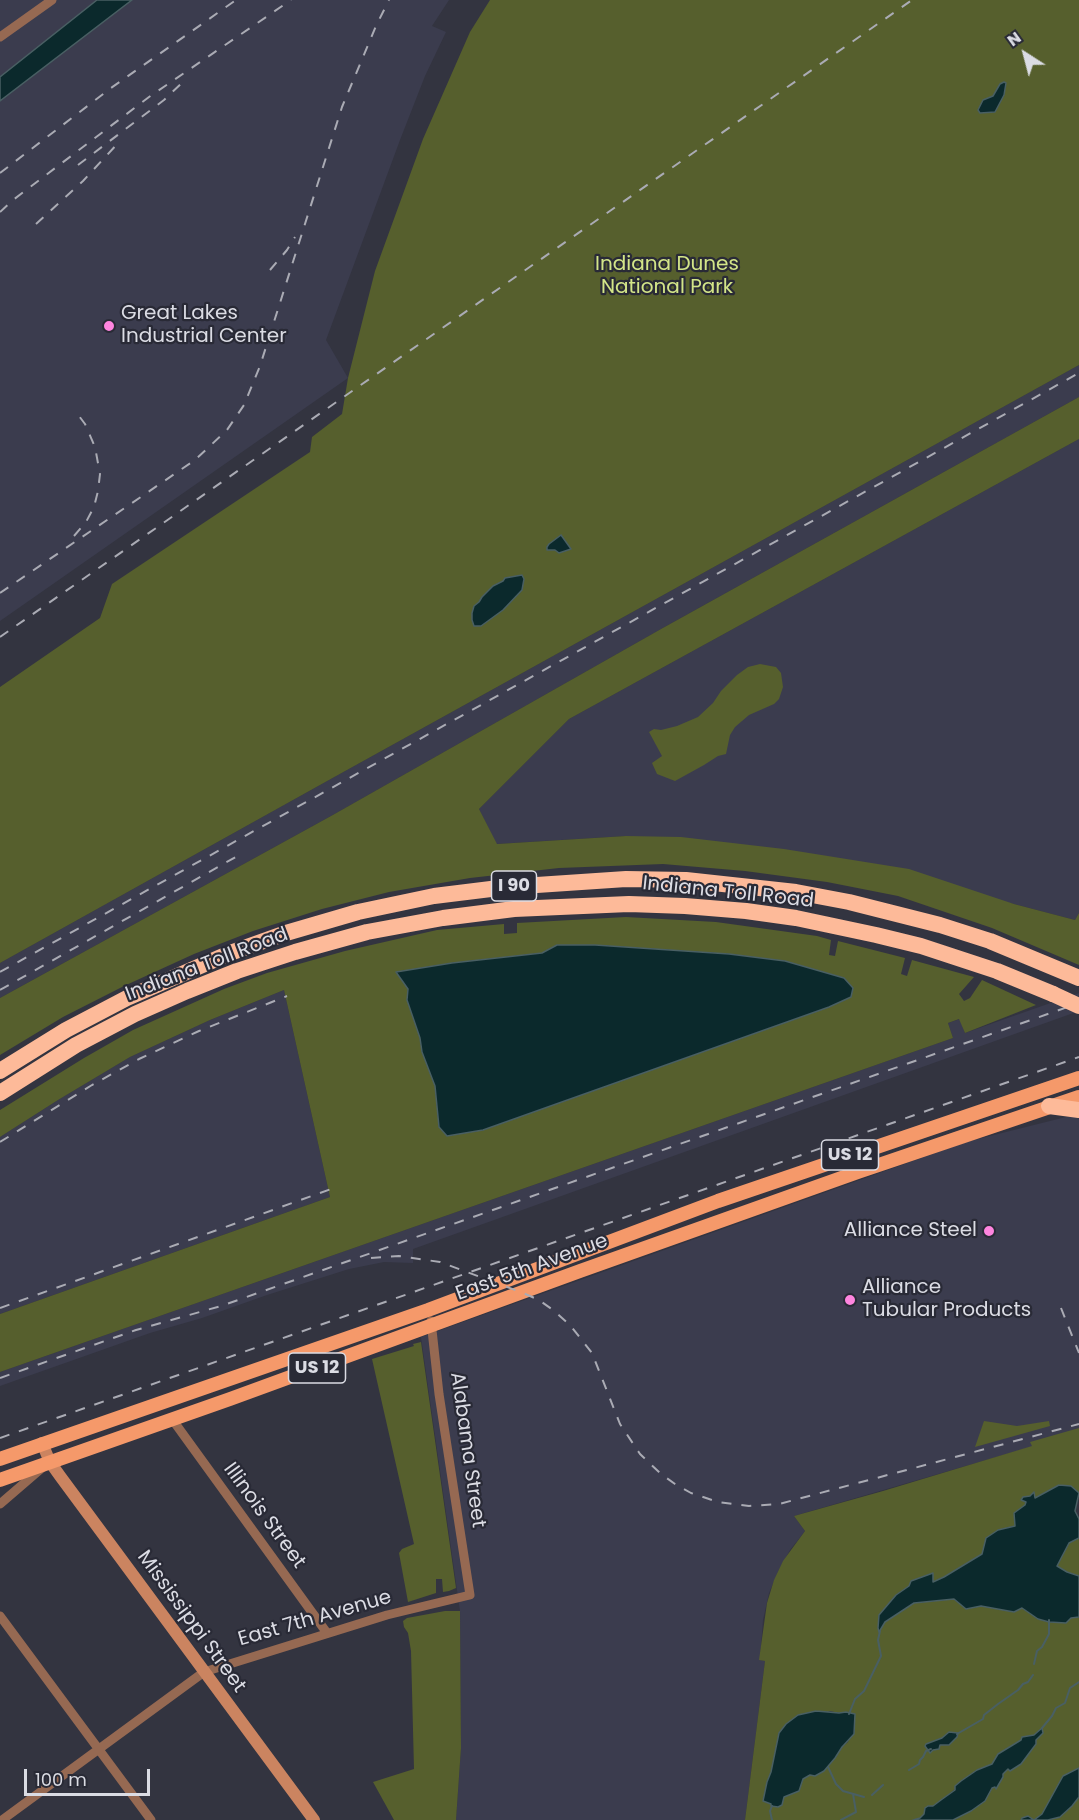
<!DOCTYPE html>
<html>
<head>
<meta charset="utf-8">
<style>
  body { margin:0 }
  #map { position:relative; width:1079px; height:1820px; overflow:hidden; background:#333440; font-family:Poppins,sans-serif }
  canvas { display:block }
  .north { position:absolute; left:995px; top:24px; width:60px; height:60px; -webkit-text-stroke:4px #292a36; paint-order:stroke; rotate:324deg; font-size:16px; font-weight:700; line-height:24px; text-align:center; color:#dbdce4 }
  .north::after { content:''; display:block; margin:auto; width:21px; height:27px; background:#dbdce4; clip-path:polygon(50% 0,100% 100%,50% 72%,0 100%) }
  .scale { position:absolute; left:24px; top:1769px; width:126px; height:27px; box-sizing:border-box; border:3px solid #dbdce4; border-top:0; padding-left:8px; font-size:18px; line-height:21px; white-space:nowrap; color:#dbdce4; -webkit-text-stroke:4px #292a36; paint-order:stroke }
</style>
</head>
<body>
<div id="map">
<canvas width="1079" height="1820"></canvas>
<div class="north">N</div>
<div class="scale">100 m</div>
</div>
<script>
const c = document.querySelector('canvas').getContext('2d');
c.lineJoin = 'round';
function fillPath(path, color) {
  c.fillStyle = color;
  c.fill(path, 'evenodd');
}
function toPath(rows) {
  const path = new Path2D();
  for (const r of rows) {
    path.moveTo(r[0], r[1]);
    for (let i = 2; i < r.length; i += 2) path.lineTo(r[i], r[i + 1]);
  }
  return path;
}
function stroke(path, color, width, dash) {
  c.strokeStyle = color;
  c.lineWidth = width;
  c.lineCap = dash ? 'butt' : 'round';
  c.setLineDash(dash || []);
  c.stroke(path);
}
function drawText(font, color, halo, rows, align = 'center') {
  c.font = font + ' Poppins,sans-serif';
  c.lineWidth = 4.5;
  c.setLineDash([]);
  c.textBaseline = 'middle';
  c.strokeStyle = halo;
  c.fillStyle = color;
  for (const [text, x, y, turn = 0] of rows) {
    c.save();
    c.translate(x, y);
    c.rotate((+turn || 0) * Math.PI / 180);
    c.textAlign = isNaN(turn) ? turn : align;
    if (halo) c.strokeText(text, 0, 0);
    c.fillText(text, 0, 0);
    c.restore();
  }
}
fillPath(toPath([
  [0,0,449,0,432,26,446,32,425,76,400,140,326,340,348,378,0,621],
  [1079,365,1079,397,661,629,331,816,0,998,0,963,338,775],
  [1079,439,1079,913,1075,920,1014,904,626,836,496,844,479,809,569,719],
  [284,990,330,1197,0,1314,0,1137,58,1100,130,1057,210,1020],
  [1079,993,1079,1011,413,1249,413,1263,384,1262,349,1269,267,1295,202,1318,150,1333,0,1386,0,1372,953,1038,948,1023,960,1019,965,1033],
  [1079,1116,1079,1433,794,1516,805,1531,790,1550,779,1570,769,1593,763,1620,760,1660,765,1661,745,1820,456,1820,461,1748,460,1611,421,1337,966,1142,1066,1117]
]), '#3b3c4e');
fillPath(toPath([
  [490,0,1079,0,1079,365,338,775,0,963,0,687,100,618,112,584,310,452,312,437,342,414,348,378,375,271,423,139,470,32],
  [1079,397,1079,439,569,719,479,809,497,844,626,836,681,837,784,849,909,869,1014,904,1075,920,1079,913,1079,965,992,928,898,896,827,882,745,871,663,864,559,868,470,878,389,892,322,909,253,931,194,954,124,986,63,1017,0,1055,0,998,331,816,661,629],
  [760,664,776,667,781,673,783,687,779,699,774,704,749,715,735,727,730,735,726,754,718,756,704,765,675,781,657,774,652,763,662,756,649,732,654,729,661,730,677,726,698,717,713,703,721,691,737,675,748,667],
  [626,917,716,922,817,936,831,940,829,955,835,956,838,941,905,958,901,974,907,976,912,960,974,977,959,994,964,1001,970,998,982,980,1036,1005,965,1033,959,1019,948,1023,953,1038,0,1372,0,1314,330,1197,284,990,210,1020,130,1057,58,1100,0,1137,0,1110,84,1058,133,1030,224,989,267,973,345,951,437,930,504,924,504,934,517,933,517,923],
  [557,945,595,945,729,954,785,961,829,1007,483,1130,447,1136,439,1127,435,1086,422,1052,420,1038,407,1000,408,989,396,972,452,963,542,953],
  [421,1342,456,1588,449,1591,443,1592,442,1579,436,1579,436,1593,408,1602,399,1553,402,1549,414,1544,372,1359,414,1346,413,1344],
  [984,1421,1017,1426,1049,1421,1050,1426,975,1447],
  [1079,1428,1079,1493,1035,1499,1026,1503,1015,1526,998,1530,982,1554,944,1577,932,1582,933,1574,896,1595,879,1632,885,1622,914,1603,954,1599,966,1609,981,1606,1014,1612,1022,1608,1038,1619,1049,1622,1066,1623,1071,1618,1079,1617,1079,1768,1049,1803,1042,1814,1034,1820,1022,1818,1021,1820,953,1820,971,1811,985,1801,992,1788,1003,1778,1003,1774,1043,1733,1042,1728,1034,1735,1021,1740,998,1754,992,1764,977,1770,961,1781,955,1786,955,1789,920,1818,913,1820,745,1820,765,1661,759,1660,767,1603,774,1580,783,1561,805,1531,794,1516,883,1491,1032,1446,1030,1442],
  [830,1711,839,1713,846,1712,855,1720,848,1742,842,1747,835,1758,803,1779,801,1785,784,1797,782,1805,763,1801,767,1782,771,1772,779,1733],
  [1079,1538,1079,1576,1067,1572,1057,1566,1069,1543],
  [445,1611,460,1611,461,1748,456,1820,394,1820,373,1782,414,1769,411,1651,408,1633,404,1627,403,1621,407,1618],
  [1079,1797,1079,1820,1048,1820,1060,1817,1072,1806]
]), '#565f2d');
const water = toPath([
  [97,0,132,0,0,101,0,77,97,0],
  [1004,82,1006,83,1004,95,995,112,980,113,978,110,983,100,993,96,1000,84,1004,82],
  [561,535,571,549,559,553,555,550,547,550,547,547,549,544,561,535],
  [522,575,524,579,522,590,503,610,481,626,474,626,472,620,472,613,474,606,479,602,482,597,493,586,503,581,505,578,522,575],
  [557,945,595,945,729,954,785,961,844,978,853,988,851,997,829,1007,483,1130,447,1136,439,1127,435,1086,422,1052,420,1038,407,1000,408,989,396,972,452,963,542,953,557,945],
  [1059,1485,1071,1486,1079,1493,1075,1511,1079,1519,1079,1538,1069,1543,1057,1566,1067,1572,1079,1576,1079,1617,1071,1618,1066,1623,1049,1622,1038,1619,1022,1608,1014,1612,981,1606,966,1609,954,1599,914,1603,885,1622,879,1632,878,1628,879,1615,896,1595,909,1586,911,1581,933,1573,933,1582,944,1577,982,1554,986,1538,998,1530,1015,1526,1014,1513,1025,1505,1026,1502,1021,1500,1023,1497,1030,1496,1034,1492,1035,1498,1059,1485],
  [816,1711,839,1713,846,1712,855,1714,854,1734,842,1747,835,1758,824,1771,815,1776,810,1775,803,1779,799,1791,784,1797,782,1805,778,1807,771,1806,771,1804,763,1801,767,1782,771,1772,779,1733,786,1724,798,1715,816,1711],
  [1042,1728,1043,1733,1036,1740,1036,1744,1021,1764,1010,1771,1008,1769,1003,1774,1003,1777,996,1789,995,1787,992,1788,985,1801,971,1811,953,1820,913,1820,920,1818,924,1814,925,1808,928,1806,933,1806,941,1800,955,1790,955,1786,961,1781,977,1770,992,1764,998,1754,1021,1740,1022,1737,1034,1735,1042,1728],
  [949,1732,958,1733,957,1737,949,1745,940,1745,939,1749,933,1750,930,1753,925,1746,926,1744,942,1738,949,1732],
  [1079,1768,1079,1797,1072,1806,1060,1817,1048,1820,1021,1820,1022,1818,1028,1816,1034,1820,1042,1814,1063,1776,1079,1768]
]);
fillPath(water, '#0b292c');
stroke(water, '#495f63', 1.5);
stroke(toPath([
  [1034,1664,1037,1651,1042,1647,1049,1634,1049,1620],
  [849,1714,855,1699,864,1691,881,1656,878,1640,880,1631],
  [1042,1728,1052,1716,1056,1708,1065,1703,1070,1688,1079,1682],
  [957,1734,983,1719,984,1715,998,1704,1018,1690,1023,1684,1028,1682,1033,1675],
  [828,1767,836,1784,843,1791,864,1797],
  [909,1770,919,1764,920,1760,923,1757,926,1751,931,1749],
  [872,1795,883,1785],
  [772,1820,770,1811,772,1806],
  [841,1820,856,1812,853,1794]
]), '#495f63', 2);
stroke(toPath([
  [0,37,52,0],
  [172,1419,327,1633],
  [0,1504,43,1467],
  [0,1616,151,1820],
  [2,1820,204,1672,387,1615,470,1595,439,1394,431,1321]
]), '#966952', 9);
stroke(toPath([
  [42,1443,50,1462,60,1476,314,1820]
]), '#cb8460', 12);
stroke(toPath([
  [0,1459,428,1310,718,1201,1079,1078],
  [0,1480,230,1399,580,1271,858,1172,1079,1097]
]), '#f5996a', 14);
stroke(toPath([
  [0,1071,66,1030,127,998,230,953,286,933,358,912,434,896,507,887,626,879,686,880,796,892,849,902,940,925,990,941,1079,978],
  [0,1093,76,1045,135,1014,187,991,237,971,295,952,367,932,443,918,514,909,629,904,685,906,746,911,796,918,876,935,921,946,997,971,1053,994],
  [1049,1106,1079,1110]
]), '#fdba99', 16);
stroke(toPath([
  [78,165,164,100,187,78],
  [0,173,111,88,236,0],
  [0,212,13,200,149,97,291,0],
  [36,224,83,181,120,141],
  [270,270,287,250,295,237],
  [74,536,86,522,94,507,98,491,100,474,95,447,85,424,79,416],
  [0,593,195,460,227,430,244,405,260,366,342,107,376,26,389,0],
  [0,637,912,0],
  [0,972,1079,373],
  [0,990,241,854],
  [0,1142,92,1085,139,1059,199,1031,287,996],
  [371,1258,399,1256,440,1262,523,1293,539,1300,553,1310,570,1325,592,1353,620,1424,640,1454,661,1474,675,1484,691,1493,718,1502,749,1506,779,1504,1079,1424],
  [0,1308,334,1188],
  [1061,1308,1079,1353],
  [0,1378,136,1330,221,1306,1079,1003],
  [0,1438,1079,1057]
]), '#aaabb4', 2, [10, 10]);
stroke(toPath([
  [1053,994,1079,1006]
]), '#fdba99', 16);
for (const [x, y, r, color] of [
  [109,326,6,"#fe85df"],
  [989,1231,6,"#fe85df"],
  [850,1300,6,"#fe85df"]
]) {
  const dot = new Path2D();
  dot.arc(x, y, r, 0, 2 * Math.PI);
  c.fillStyle = color;
  c.fill(dot);
  stroke(dot, '#292a36', 2);
}
for (const [x, y, w] of [
  [514,886,45],
  [850,1155,57],
  [317,1368,57]
]) {
  const box = new Path2D();
  box.roundRect(x - w / 2, y - 15, w, 30, 4.5);
  c.fillStyle = '#292a36';
  c.fill(box);
  stroke(box, '#dbdce4', 1.5);
}
drawText('bold 18px', '#dbdce4', null, [
  ["I 90",514,886],
  ["US 12",850,1155],
  ["US 12",317,1368]
]);
drawText('20px', '#d3e588', '#292a36', [
  ["Indiana Dunes",667,265],
  ["National Park",667,288]
]);
drawText('20px', '#dbdce4', '#292a36', [
  ["Great Lakes",121,314],
  ["Industrial Center",121,337],
  ["Alliance Steel",977,1231,"right"],
  ["Alliance",862,1288],
  ["Tubular Products",862,1311]
], 'left');
drawText('20px', '#dbdce4', '#292a36', [
  ["Indiana Toll Road",728,893,6],
  ["Indiana Toll Road",207,965,-21],
  ["East 5th Avenue",532,1268,-20],
  ["Alabama Street",467,1450,82],
  ["Illinois Street",264,1516,54],
  ["East 7th Avenue",315,1619,-16],
  ["Mississippi Street",191,1622,54]
]);
</script>
</body>
</html>
